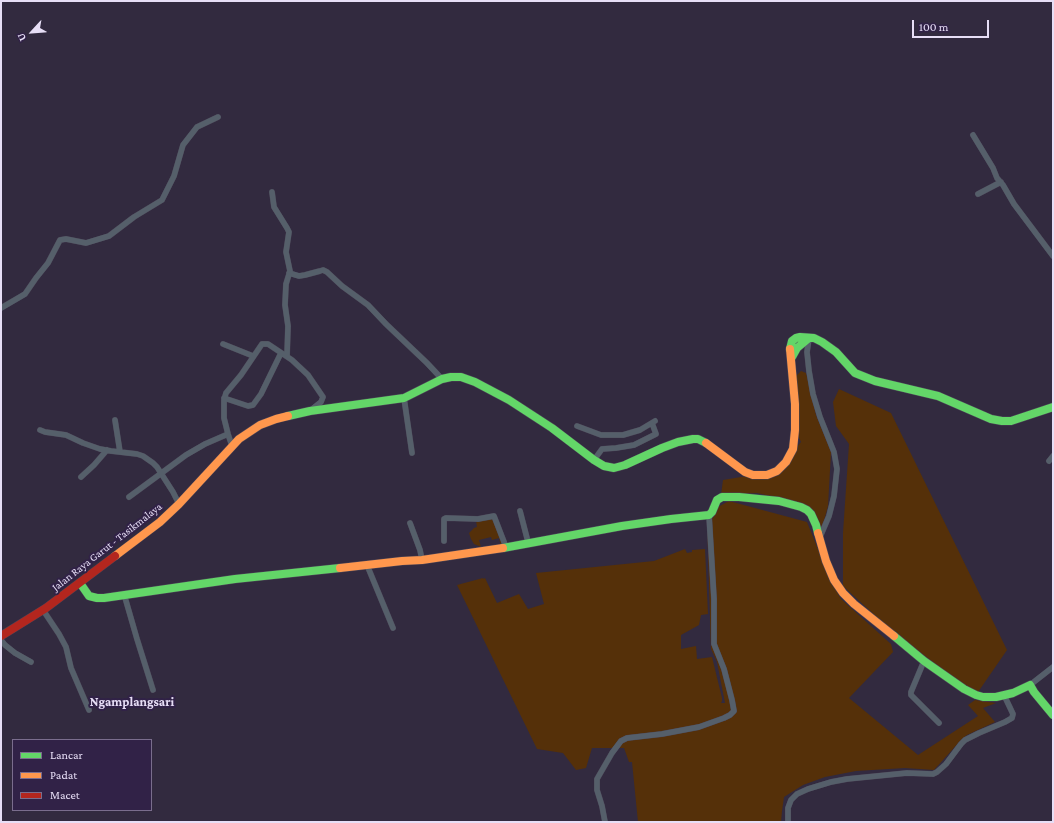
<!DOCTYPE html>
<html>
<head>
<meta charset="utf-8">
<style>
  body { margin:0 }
  #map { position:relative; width:1054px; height:823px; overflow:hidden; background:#322a3f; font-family:"Crimson Pro",serif }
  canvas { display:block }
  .frame { position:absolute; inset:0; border:2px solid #e7def6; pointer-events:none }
  .legend { position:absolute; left:12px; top:739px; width:140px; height:72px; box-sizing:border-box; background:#312247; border:1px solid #7a6d8d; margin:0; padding:5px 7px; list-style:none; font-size:12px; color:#e7def6 }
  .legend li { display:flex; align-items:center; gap:8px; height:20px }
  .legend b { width:20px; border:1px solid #7a6d8d }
  .north { position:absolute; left:12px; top:12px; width:40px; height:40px; -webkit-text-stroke:3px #312247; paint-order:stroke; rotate:244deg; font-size:11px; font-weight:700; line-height:16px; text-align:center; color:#e7def6 }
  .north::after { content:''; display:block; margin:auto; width:14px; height:18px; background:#e7def6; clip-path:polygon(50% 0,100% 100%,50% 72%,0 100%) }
  .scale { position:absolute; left:912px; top:20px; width:77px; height:18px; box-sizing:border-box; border:2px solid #e7def6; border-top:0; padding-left:5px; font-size:12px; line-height:14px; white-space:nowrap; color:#e7def6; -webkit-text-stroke:3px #312247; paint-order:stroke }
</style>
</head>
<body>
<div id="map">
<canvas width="1054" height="823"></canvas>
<div class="frame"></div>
<ul class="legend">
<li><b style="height:5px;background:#63d668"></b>Lancar</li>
<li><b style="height:5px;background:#ff974d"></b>Padat</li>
<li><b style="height:5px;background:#b3261e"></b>Macet</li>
</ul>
<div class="north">U</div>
<div class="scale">100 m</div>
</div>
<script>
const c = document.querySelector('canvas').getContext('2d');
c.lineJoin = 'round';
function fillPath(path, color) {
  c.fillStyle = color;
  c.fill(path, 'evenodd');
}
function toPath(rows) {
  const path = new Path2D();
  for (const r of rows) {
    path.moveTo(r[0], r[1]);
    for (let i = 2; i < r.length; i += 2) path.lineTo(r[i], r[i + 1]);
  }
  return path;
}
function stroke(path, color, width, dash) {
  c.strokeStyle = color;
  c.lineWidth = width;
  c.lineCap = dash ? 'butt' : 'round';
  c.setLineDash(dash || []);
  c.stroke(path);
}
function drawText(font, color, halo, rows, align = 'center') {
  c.font = font + ' "Crimson Pro",serif';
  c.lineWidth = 4;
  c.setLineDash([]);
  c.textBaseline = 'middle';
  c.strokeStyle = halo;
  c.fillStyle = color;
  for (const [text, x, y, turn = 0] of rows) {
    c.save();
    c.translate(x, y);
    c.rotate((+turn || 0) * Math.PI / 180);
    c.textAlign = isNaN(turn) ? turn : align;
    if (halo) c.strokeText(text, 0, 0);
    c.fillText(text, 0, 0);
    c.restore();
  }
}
fillPath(toPath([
  [801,371,806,373,816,415,831,452,828,506,822,528,811,511,802,503,757,493,721,495,723,480,777,471,801,442,795,429,795,377],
  [839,389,891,413,1007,650,976,695,891,630,843,586,843,533,849,444,836,426,833,402],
  [729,501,807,522,830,579,841,599,891,644,893,652,849,698,918,755,978,716,968,705,975,700,996,703,983,708,995,722,967,735,961,740,934,770,905,768,856,771,825,777,803,785,784,797,782,811,781,822,638,822,632,762,629,762,624,748,592,748,586,768,576,770,563,753,537,749,457,585,483,578,483,579,485,578,497,603,519,594,528,609,544,604,536,573,654,561,685,549,687,553,692,552,692,550,705,549,708,614,701,615,699,625,681,635,681,649,696,646,697,659,712,657,722,698,722,701,721,703,725,703,717,662,711,649,707,520,713,518,716,508],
  [493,517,504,546,501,546,499,538,492,540,491,537,479,540,481,547,474,544,471,539,469,533,474,528,477,527,476,520]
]), '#553009');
const street = toPath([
  [973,135,993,168,997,178,1003,185,1014,204,1053,256],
  [272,192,274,207,287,228,289,232,286,252,290,271,286,284,285,305,288,326,287,356],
  [978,194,1001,182],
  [289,273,299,276,305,275,320,271,323,270,327,272,342,286,368,305,386,324,427,363,442,379],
  [1,308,25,294,36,278,48,263,60,240,66,239,86,243,109,236,134,217,162,200,174,176,183,145,197,127,218,117],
  [809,338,807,352,809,371,813,394,820,417,834,452,837,469,834,496,829,516,820,537],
  [223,344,253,356],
  [224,398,248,406,253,405,261,394,281,353],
  [404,398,412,453],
  [115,420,120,452],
  [577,426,601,435,623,435,640,430,655,421],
  [40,430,45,432,66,435,83,443,100,449,111,451,137,454,143,456,153,463,157,467,173,492,179,504],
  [232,446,228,434,224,418,224,400,226,393,241,375,262,344,268,344,292,360,308,375,323,397,321,402,311,410],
  [594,460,602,449,616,448,634,445,656,434,652,423],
  [1049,461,1053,456],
  [81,477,94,465,107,450],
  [129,497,186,455,205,444,228,434],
  [520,511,528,542,530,543],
  [410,523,420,550,422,560],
  [444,541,444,519,446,518,478,519,494,516,506,547],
  [367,565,393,628],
  [124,594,137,639,153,690],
  [43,610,59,634,66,647,71,668,89,710],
  [1,640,5,645,15,653,31,662],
  [924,661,911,692,911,695,939,723],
  [1030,685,1053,667],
  [605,822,602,806,597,790,597,779,612,753,621,741,627,738,662,734,699,727,724,718,730,715,734,711,732,700,724,669,714,644,714,599,709,515],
  [788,822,788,808,791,800,797,794,808,789,831,782,847,779,907,773,933,774,937,772,946,764,961,744,965,740,979,733,1005,722,1012,718,1013,714,1004,695]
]);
const fast = toPath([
  [790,349,792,341,796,338,800,337,814,338,822,342,836,352,855,373,875,381,938,396,991,419,1002,421,1011,421,1053,407],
  [792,357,797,348,809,338],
  [288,416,310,411,404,398,442,379,451,377,461,377,475,382,509,400,552,428,594,460,604,466,614,468,625,465,662,448,678,442,693,439,698,439,706,443],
  [503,548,622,526,671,519,709,515,712,512,717,500,722,497,739,497,779,501,801,507,807,510,811,514,816,525,818,533],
  [80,583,89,596,97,598,104,598,235,579,340,568],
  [894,636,924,661,964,689,976,695,983,697,996,697,1013,693,1030,685,1034,692,1053,715]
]);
const slow = toPath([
  [706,443,745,472,753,475,767,475,777,471,786,462,793,449,795,430,795,404,790,349],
  [818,533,826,561,834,580,843,593,854,604,894,636],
  [115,556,160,522,179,504,239,439,260,425,276,419,288,416],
  [340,568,402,561,422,560,503,548]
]);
const jam = toPath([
  [1,636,46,608,115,556]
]);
stroke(street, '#4c4557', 6);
stroke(fast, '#4c4557', 9);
stroke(slow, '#4c4557', 9);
stroke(jam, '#4c4557', 9);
stroke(street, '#555f6a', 5.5);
stroke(fast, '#63d668', 8);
stroke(slow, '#ff974d', 8);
stroke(jam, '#b3261e', 8);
drawText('11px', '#e7def6', '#312247', [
  ["Jalan Raya Garut - Tasikmalaya",107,547,-38]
]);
drawText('bold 13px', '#e7def6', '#312247', [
  ["Ngamplangsari",132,702]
]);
</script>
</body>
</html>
